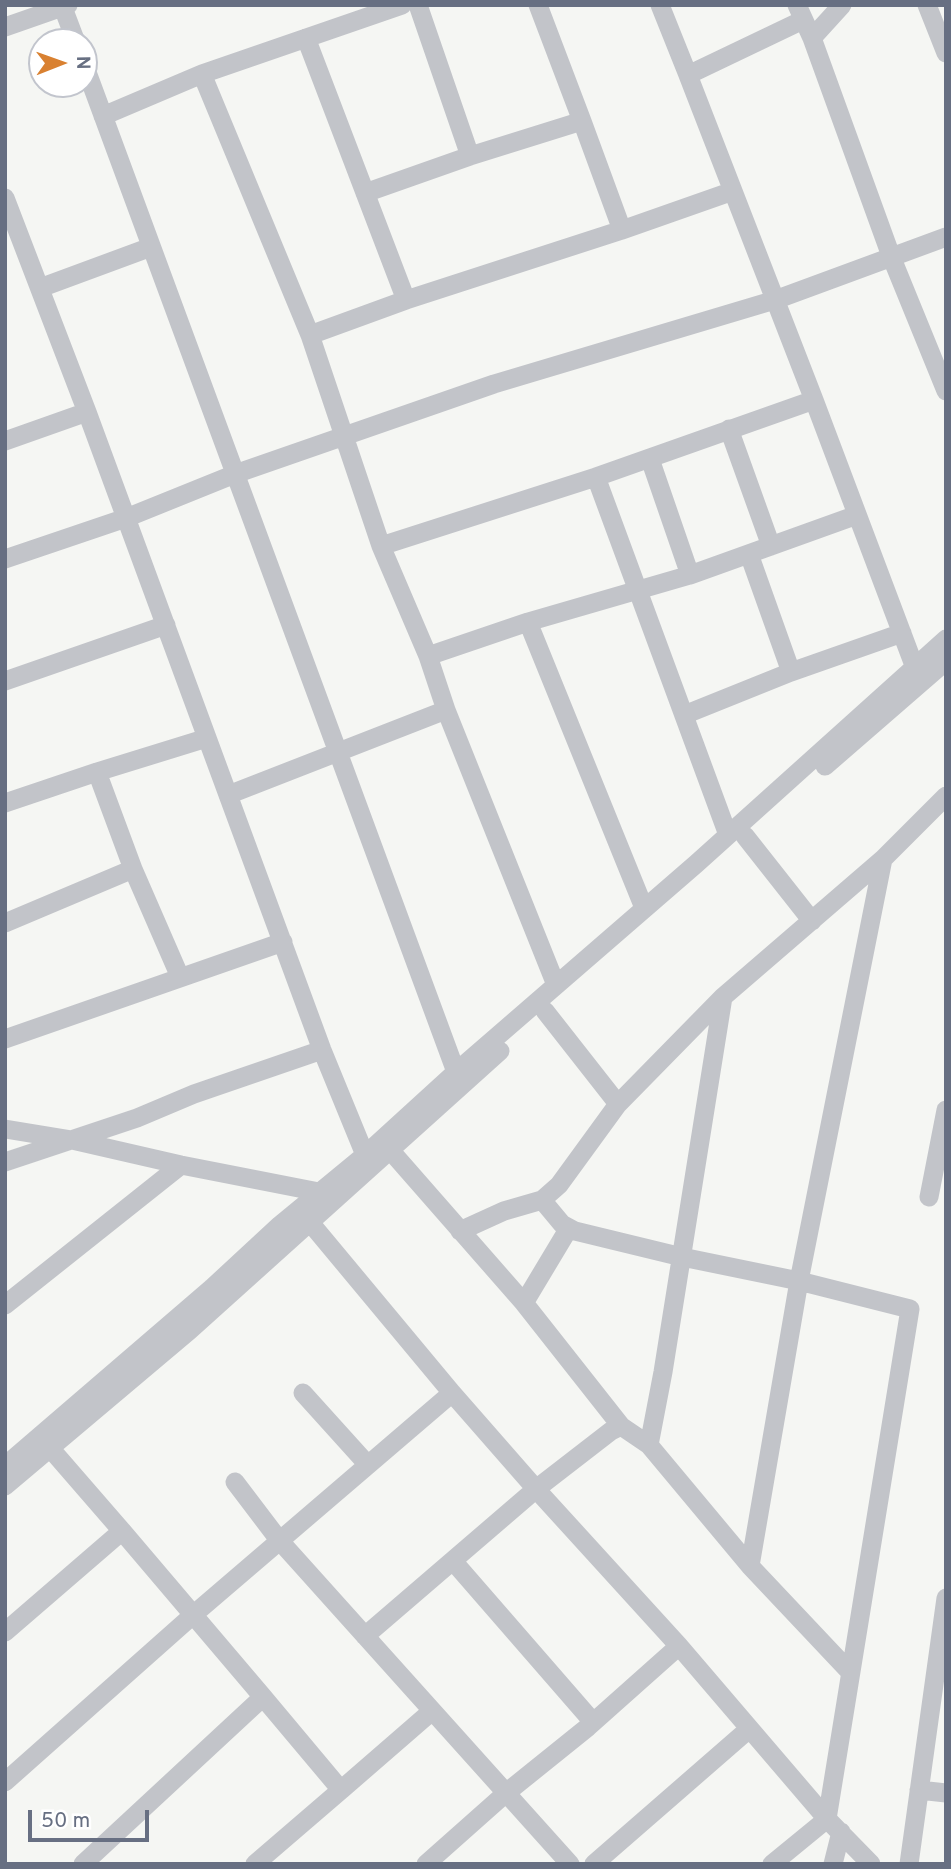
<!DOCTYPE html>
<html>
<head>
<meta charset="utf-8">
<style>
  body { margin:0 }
  #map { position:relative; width:951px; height:1869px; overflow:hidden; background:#f5f6f3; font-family:Overpass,sans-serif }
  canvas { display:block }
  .frame { position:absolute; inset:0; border:7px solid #676f82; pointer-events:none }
  .north { position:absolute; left:28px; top:28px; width:70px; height:70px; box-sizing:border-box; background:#fff; border:2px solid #c2c5cd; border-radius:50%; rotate:89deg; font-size:19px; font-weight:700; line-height:28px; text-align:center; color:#676f82 }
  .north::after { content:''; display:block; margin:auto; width:24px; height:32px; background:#d98131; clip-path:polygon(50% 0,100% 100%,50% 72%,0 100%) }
  .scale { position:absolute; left:28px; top:1810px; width:121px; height:32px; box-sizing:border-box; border:4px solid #676f82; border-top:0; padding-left:9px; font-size:21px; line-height:24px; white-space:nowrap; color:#676f82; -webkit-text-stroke:5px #fff; paint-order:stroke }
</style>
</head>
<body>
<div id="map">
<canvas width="951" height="1869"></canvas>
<div class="frame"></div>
<div class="north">N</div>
<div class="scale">50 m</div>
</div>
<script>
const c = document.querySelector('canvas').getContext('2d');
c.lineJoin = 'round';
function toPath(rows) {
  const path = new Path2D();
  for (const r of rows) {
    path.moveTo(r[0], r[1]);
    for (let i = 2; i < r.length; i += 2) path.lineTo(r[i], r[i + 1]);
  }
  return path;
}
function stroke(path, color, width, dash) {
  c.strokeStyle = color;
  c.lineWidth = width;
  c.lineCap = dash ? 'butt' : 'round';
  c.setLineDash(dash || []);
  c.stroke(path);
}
stroke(toPath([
  [62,5,76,42],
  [418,5,470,156],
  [538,5,582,121,622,230],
  [660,5,688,75],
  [797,5,812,38,891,256,946,391],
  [927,5,946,53],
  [803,20,688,75,814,400,915,668],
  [5,27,68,5],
  [306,38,406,300],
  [812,38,842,5],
  [84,64,456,1072],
  [202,74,310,335,381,546,428,656,446,710,228,795],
  [103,116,202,74,402,5],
  [365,193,470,156,582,121],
  [5,198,87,412,322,1050,365,1155],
  [40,288,151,247],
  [310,335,406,300,622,230,733,191],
  [729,429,771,546],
  [5,441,87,412],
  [650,459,690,575],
  [596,477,728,835],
  [381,546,596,477,814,400],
  [749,554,791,672],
  [5,559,126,518,235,474,494,384,775,300,946,237],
  [528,622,690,575,857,515],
  [428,656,528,622,644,908],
  [5,681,166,625],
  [446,710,556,985],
  [684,715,791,672,902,633],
  [825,766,946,661],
  [97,772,133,869,180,977],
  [5,803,97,772,207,738],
  [745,836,812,921],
  [5,923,133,869],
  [545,1011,618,1104],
  [5,1039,283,942],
  [5,1129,72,1140,181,1165,319,1192,324,1199],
  [390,1150,524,1303,621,1426],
  [5,1162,137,1118,194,1094,322,1050],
  [929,1197,946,1110],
  [542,1200,562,1224,575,1231,682,1257,799,1281,910,1309,827,1819,772,1864],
  [303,1214,452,1393,536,1489,679,1646,827,1819,871,1864],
  [460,1231,504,1211,542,1200,559,1185,618,1104,723,997,883,859,946,796],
  [524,1303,569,1228],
  [5,1305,181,1165],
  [303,1393,368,1465],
  [649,1445,663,1372,723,997],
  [5,1466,212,1288,280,1225,365,1155,456,1072,696,864,946,639],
  [235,1482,279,1540,570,1864],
  [5,1486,190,1330,500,1051],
  [122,1531,263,1697,341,1790,432,1711],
  [453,1561,593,1722],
  [750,1566,799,1281,883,859],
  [5,1632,122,1531,50,1448],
  [365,1636,536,1489,611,1431,621,1426,649,1445,750,1566,850,1672],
  [5,1782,193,1615,452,1393],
  [919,1790,946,1793],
  [83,1864,263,1697],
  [255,1864,341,1790],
  [426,1864,506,1793,588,1727,679,1646],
  [594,1864,749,1729],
  [833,1864,841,1832],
  [909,1864,946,1598]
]), '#c2c4c9', 19);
</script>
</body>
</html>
